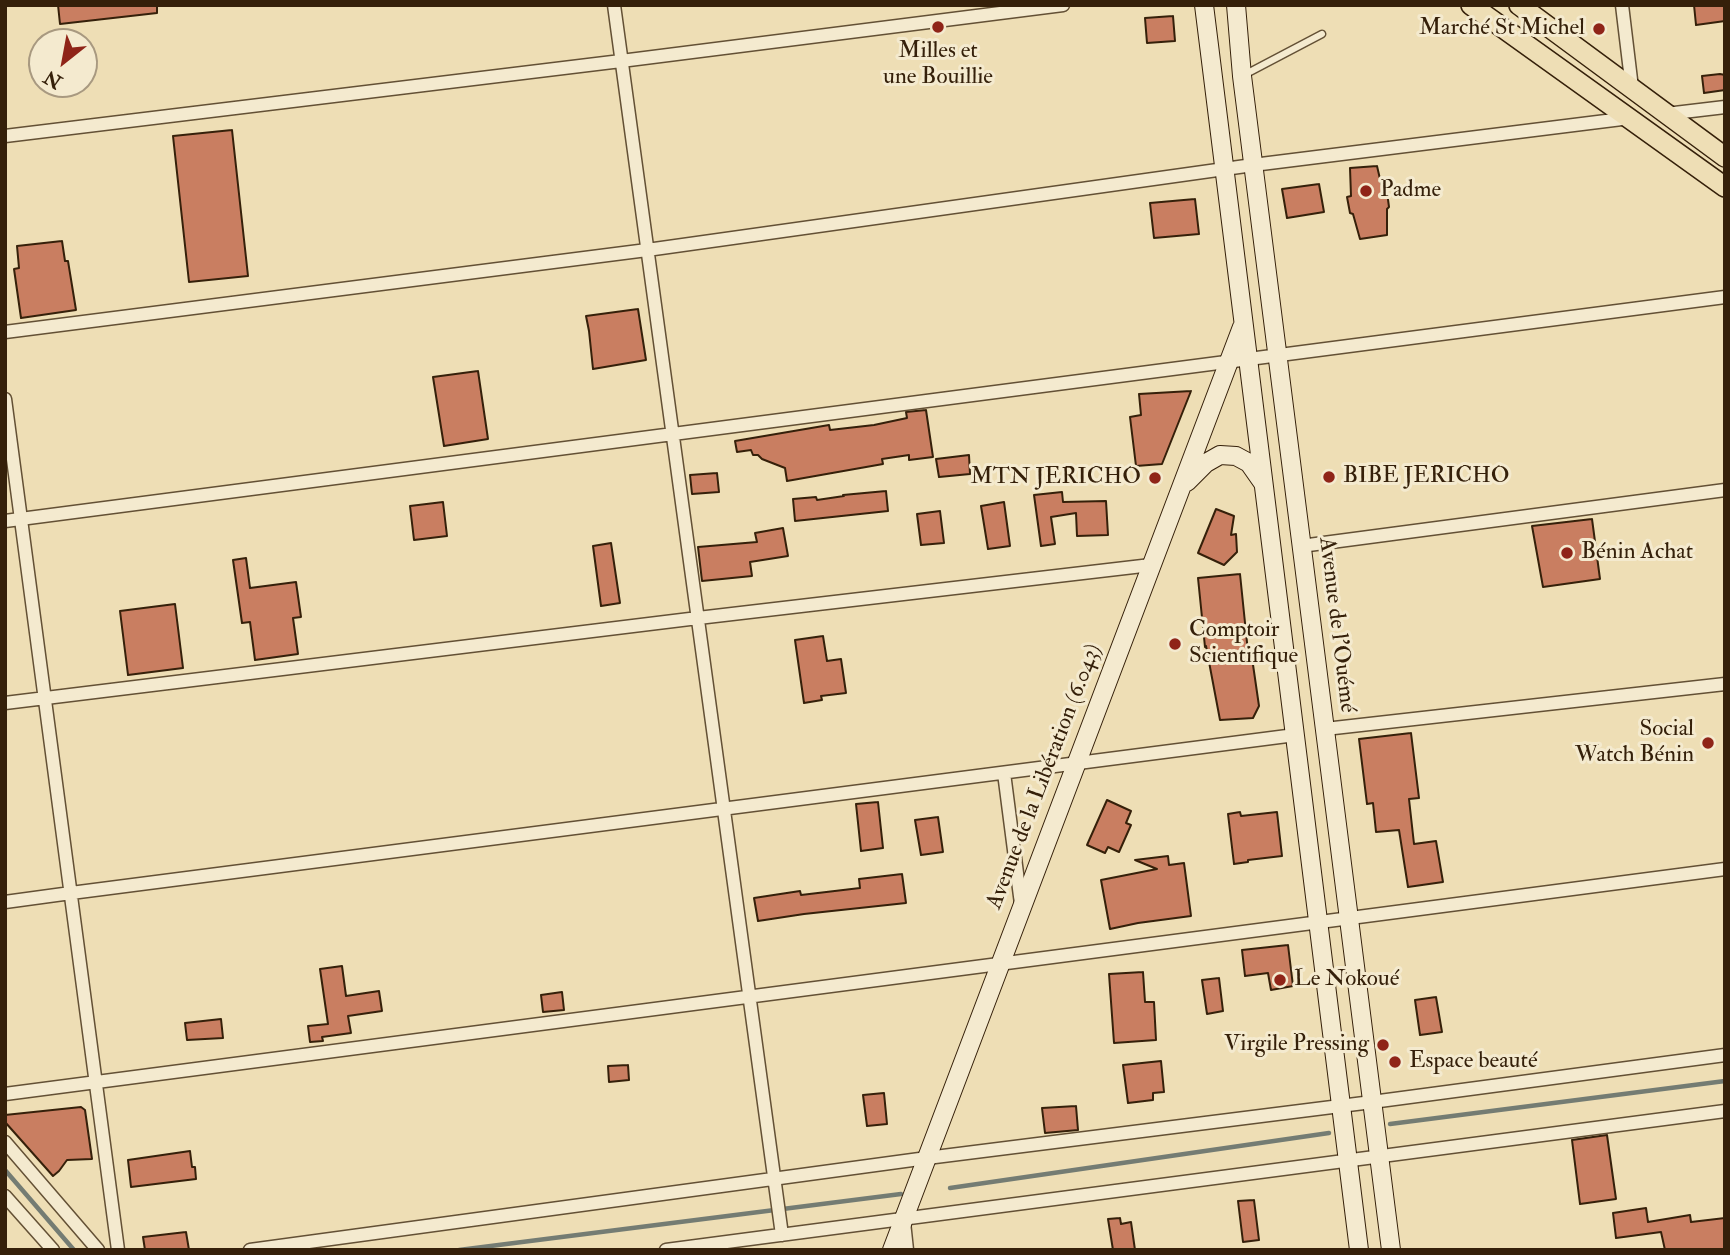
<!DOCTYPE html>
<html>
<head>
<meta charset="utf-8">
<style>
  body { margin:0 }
  #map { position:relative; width:1730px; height:1255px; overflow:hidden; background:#eedeb5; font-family:"IM FELL Double Pica",serif }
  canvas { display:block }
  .frame { position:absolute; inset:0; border:7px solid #35200a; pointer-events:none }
  .north { position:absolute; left:28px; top:28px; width:70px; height:70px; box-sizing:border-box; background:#f4eacf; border:2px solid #a89980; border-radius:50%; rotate:211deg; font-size:19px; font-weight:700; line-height:28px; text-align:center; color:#35200a }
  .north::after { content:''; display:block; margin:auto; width:24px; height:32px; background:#8f2418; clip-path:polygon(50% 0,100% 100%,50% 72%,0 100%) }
</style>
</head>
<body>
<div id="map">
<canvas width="1730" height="1255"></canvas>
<div class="frame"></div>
<div class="north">N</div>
</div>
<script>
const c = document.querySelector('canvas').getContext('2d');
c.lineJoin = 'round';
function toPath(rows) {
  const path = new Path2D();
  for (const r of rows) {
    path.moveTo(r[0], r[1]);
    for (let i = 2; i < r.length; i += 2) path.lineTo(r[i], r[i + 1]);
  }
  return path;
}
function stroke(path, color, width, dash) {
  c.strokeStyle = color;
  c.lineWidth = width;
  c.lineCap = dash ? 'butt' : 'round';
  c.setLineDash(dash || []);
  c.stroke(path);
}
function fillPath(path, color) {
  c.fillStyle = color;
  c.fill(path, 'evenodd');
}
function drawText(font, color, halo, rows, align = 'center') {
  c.font = font + ' "IM FELL Double Pica",serif';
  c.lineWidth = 6;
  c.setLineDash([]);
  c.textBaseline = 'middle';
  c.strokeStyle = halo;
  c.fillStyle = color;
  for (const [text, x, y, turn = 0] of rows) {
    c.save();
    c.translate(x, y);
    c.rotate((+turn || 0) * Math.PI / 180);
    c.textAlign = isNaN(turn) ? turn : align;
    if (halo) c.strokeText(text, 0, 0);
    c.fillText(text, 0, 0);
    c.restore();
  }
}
stroke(toPath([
  [1390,1124,1725,1081],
  [5,1170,74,1250],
  [950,1188,1329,1133],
  [459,1250,901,1194]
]), '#747c73', 4.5);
const building = toPath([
  [58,5,157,5,157,13,60,24,58,5],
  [1694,5,1725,5,1725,21,1696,25,1694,5],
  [1173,16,1175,41,1147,43,1145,18,1173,16],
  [1720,74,1725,75,1725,90,1704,93,1702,76,1720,74],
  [232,130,248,276,189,282,173,136,232,130],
  [1377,166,1383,192,1387,192,1389,207,1387,209,1387,235,1360,239,1353,214,1350,213,1347,197,1351,196,1350,168,1377,166],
  [1319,184,1324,212,1287,218,1282,189,1319,184],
  [1195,199,1199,234,1154,238,1150,203,1195,199],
  [62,241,65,261,68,261,76,310,21,318,14,269,19,268,17,246,62,241],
  [638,309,646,360,593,369,589,331,586,316,638,309],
  [478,371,488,439,444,446,433,377,478,371],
  [1191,391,1162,464,1136,466,1130,417,1141,415,1139,394,1191,391],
  [926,410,933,457,909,460,909,455,882,459,883,464,787,481,785,468,762,459,758,455,753,455,751,450,737,452,735,441,829,425,830,430,874,425,907,418,906,412,926,410],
  [969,455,970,474,939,477,936,459,969,455],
  [717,473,719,492,692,494,690,475,717,473],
  [886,491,888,511,795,521,793,499,816,497,817,500,844,496,843,495,886,491],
  [1062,492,1063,502,1106,501,1108,535,1077,536,1076,513,1051,517,1055,544,1041,546,1034,495,1062,492],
  [443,502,447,536,414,540,410,506,443,502],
  [1004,502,1010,546,988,549,981,506,1004,502],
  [1216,509,1234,516,1231,535,1236,534,1237,552,1224,565,1198,553,1216,509],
  [940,511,944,543,921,545,917,514,940,511],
  [1592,519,1600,579,1543,587,1532,526,1592,519],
  [783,528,788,556,750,562,752,576,702,581,698,547,757,542,755,533,783,528],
  [611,543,620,603,601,606,593,546,611,543],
  [246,558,250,588,296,582,301,617,293,618,298,654,255,660,250,622,242,623,233,560,246,558],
  [1240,574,1248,652,1251,651,1259,706,1253,718,1220,720,1206,646,1205,647,1198,578,1240,574],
  [175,604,183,668,128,675,120,611,175,604],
  [823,636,827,661,841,659,846,693,821,696,822,700,804,703,795,640,823,636],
  [1411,733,1419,798,1409,799,1414,844,1436,841,1443,882,1408,887,1399,830,1376,832,1373,803,1367,804,1359,739,1411,733],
  [1107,800,1131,811,1126,823,1131,825,1119,852,1108,847,1105,853,1087,845,1107,800],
  [878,802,883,848,861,851,856,804,878,802],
  [1240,812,1241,816,1277,812,1282,856,1248,860,1248,862,1234,864,1228,814,1240,812],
  [938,817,943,852,921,855,915,820,938,817],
  [1168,856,1169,865,1184,863,1191,916,1138,923,1110,929,1101,880,1157,869,1135,860,1168,856],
  [902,874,906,903,804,914,758,921,754,898,800,891,801,895,860,888,859,879,902,874],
  [1288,945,1293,986,1271,990,1268,973,1245,976,1242,950,1288,945],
  [342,966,346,996,379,991,382,1011,348,1016,351,1033,322,1037,323,1041,310,1042,308,1026,328,1024,320,969,342,966],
  [1143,972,1145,1002,1154,1002,1156,1040,1114,1043,1109,974,1143,972],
  [1219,978,1223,1011,1207,1014,1202,980,1219,978],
  [562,992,564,1010,543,1012,541,995,562,992],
  [1436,997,1442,1032,1420,1035,1415,1000,1436,997],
  [221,1019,223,1038,187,1040,185,1023,221,1019],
  [1161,1061,1164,1092,1153,1093,1153,1100,1128,1103,1123,1065,1161,1061],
  [628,1065,629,1080,609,1082,608,1066,628,1065],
  [884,1093,887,1124,867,1126,863,1095,884,1093],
  [1076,1106,1078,1130,1045,1133,1042,1108,1076,1106],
  [81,1107,85,1110,92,1159,67,1160,59,1171,53,1176,5,1122,5,1115,81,1107],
  [1607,1135,1616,1199,1580,1204,1572,1140,1607,1135],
  [190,1151,192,1167,195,1167,196,1179,131,1187,128,1160,190,1151],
  [1254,1200,1259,1240,1243,1242,1238,1201,1254,1200],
  [1646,1208,1648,1222,1690,1215,1691,1222,1725,1218,1725,1250,1665,1250,1661,1232,1616,1238,1613,1213,1646,1208],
  [1120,1218,1121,1224,1131,1222,1135,1250,1113,1250,1108,1219,1120,1218],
  [186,1232,189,1250,145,1250,143,1237,186,1232]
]);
fillPath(building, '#c97e61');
stroke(building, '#35200a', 2);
const lane = toPath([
  [1244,75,1322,34]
]);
const street = toPath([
  [614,5,782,1235],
  [1622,5,1632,88],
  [1666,114,1725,107],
  [5,136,621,61,1063,5],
  [5,332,647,250,1253,165,1630,118],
  [5,399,118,1250],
  [5,521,1725,297],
  [1301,546,1725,490],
  [5,703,698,618,1151,565],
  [1325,729,1725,684],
  [1004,773,1021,904],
  [5,902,71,893,1295,735],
  [5,1094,1725,869],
  [5,1142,98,1250],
  [5,1196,53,1250],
  [904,1222,907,1250],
  [250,1250,927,1158,1372,1102,1725,1055],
  [666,1250,1725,1111]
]);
const secondary = toPath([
  [1204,5,1359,1250],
  [1236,5,1242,76,1391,1250],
  [1187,482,1206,463,1220,455,1236,456,1249,463,1263,483],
  [892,1250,1242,327]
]);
const primary = toPath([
  [1471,5,1725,187],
  [1519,5,1725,157]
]);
stroke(lane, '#635035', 9);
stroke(street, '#635035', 15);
stroke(secondary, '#35200a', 20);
stroke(primary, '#35200a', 22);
stroke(lane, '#f4eacf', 6);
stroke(street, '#f4eacf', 12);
stroke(secondary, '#f4eacf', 18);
stroke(primary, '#eedeb5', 19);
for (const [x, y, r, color] of [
  [938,27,7,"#8f2418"],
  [1599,29,7,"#8f2418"],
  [1366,191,7,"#8f2418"],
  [1329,477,7,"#8f2418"],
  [1155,478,7,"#8f2418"],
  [1567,553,7,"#8f2418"],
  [1175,644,7,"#8f2418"],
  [1708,743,7,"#8f2418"],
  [1280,980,7,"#8f2418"],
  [1383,1045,7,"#8f2418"],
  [1395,1062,7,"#8f2418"]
]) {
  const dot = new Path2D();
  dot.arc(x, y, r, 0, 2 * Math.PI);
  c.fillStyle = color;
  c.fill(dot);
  stroke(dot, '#f4eacf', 2.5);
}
drawText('23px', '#35200a', '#f4eacf', [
  ["Marché St Michel",1585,29,"right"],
  ["Milles et",938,52,"center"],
  ["une Bouillie",938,78,"center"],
  ["Padme",1380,191],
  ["BIBE JERICHO",1343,477],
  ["MTN JERICHO",1141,478,"right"],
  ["Bénin Achat",1581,553],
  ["Comptoir",1189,631],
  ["Scientifique",1189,657],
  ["Social",1694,730,"right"],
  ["Watch Bénin",1694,756,"right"],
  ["Le Nokoué",1294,980],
  ["Virgile Pressing",1369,1045,"right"],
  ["Espace beauté",1409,1062]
], 'left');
drawText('23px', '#35200a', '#f4eacf', [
  ["Avenue de l'Ouémé",1336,625,83],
  ["Avenue de la Libération (6.043)",1045,777,-69]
]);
</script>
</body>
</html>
